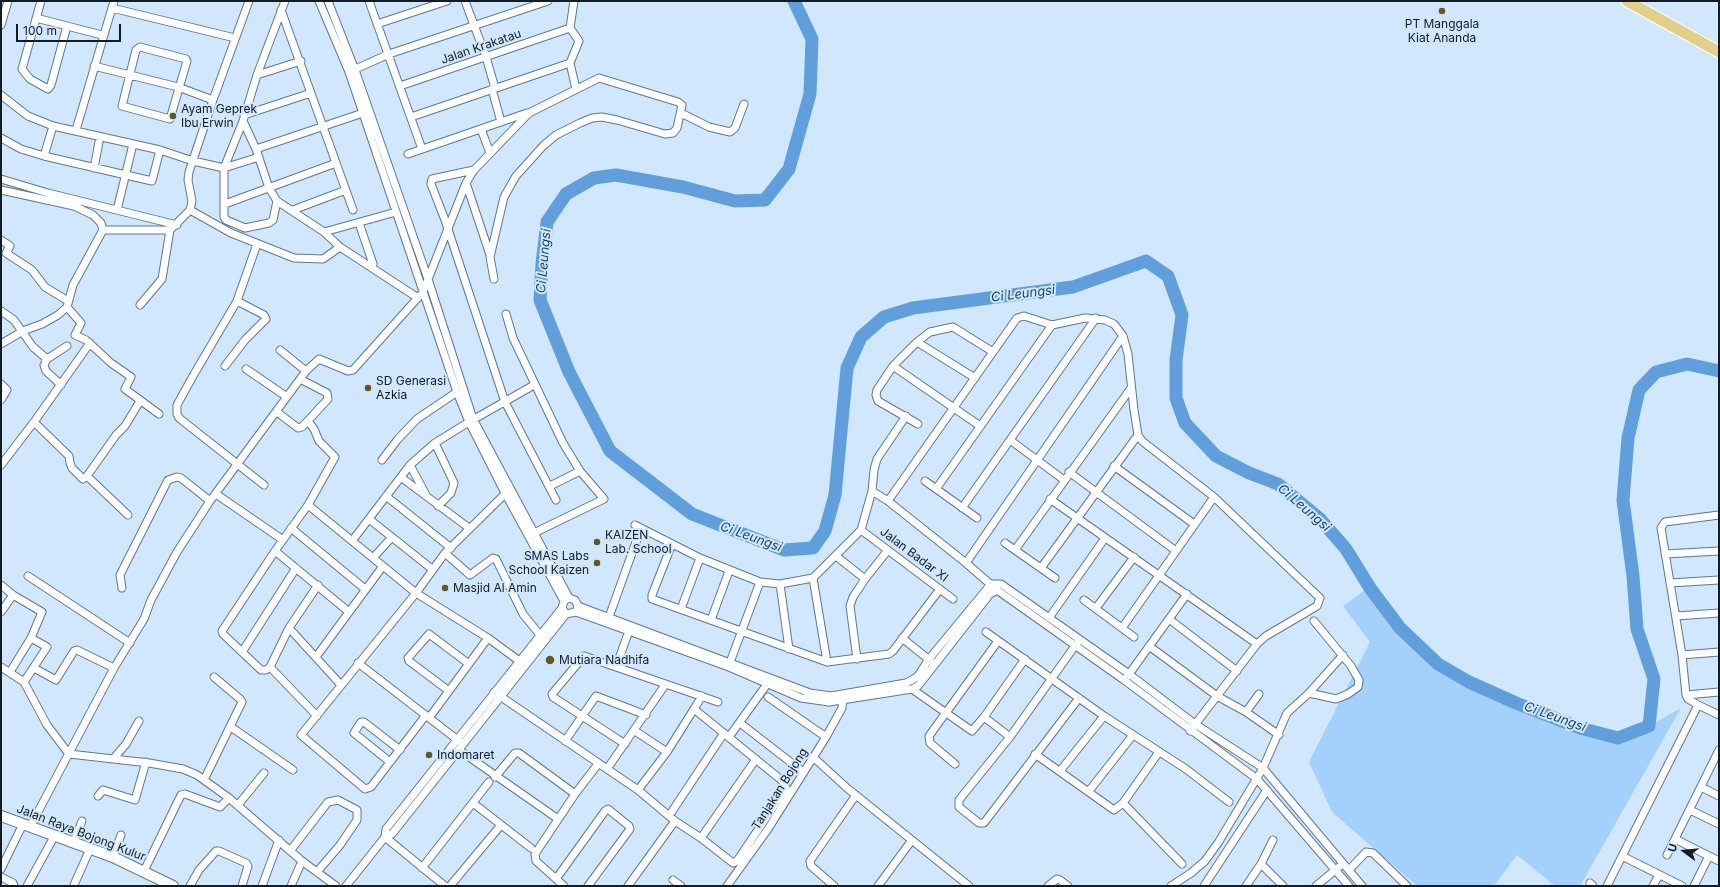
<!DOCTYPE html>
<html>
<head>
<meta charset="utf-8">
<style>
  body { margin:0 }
  #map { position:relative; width:1720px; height:887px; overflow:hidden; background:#d1e7fd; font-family:Inter,sans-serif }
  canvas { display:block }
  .frame { position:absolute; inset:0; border:2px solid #131b23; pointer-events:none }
  .north { position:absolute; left:1664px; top:831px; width:40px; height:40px; -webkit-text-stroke:3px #d1e7fd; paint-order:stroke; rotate:286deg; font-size:11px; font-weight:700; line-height:16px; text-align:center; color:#131b23 }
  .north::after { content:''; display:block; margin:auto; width:14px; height:18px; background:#131b23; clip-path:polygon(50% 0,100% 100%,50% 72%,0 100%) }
  .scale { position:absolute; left:16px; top:24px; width:105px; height:18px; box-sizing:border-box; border:2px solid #131b23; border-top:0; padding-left:5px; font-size:12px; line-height:14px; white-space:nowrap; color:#131b23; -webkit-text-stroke:3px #d1e7fd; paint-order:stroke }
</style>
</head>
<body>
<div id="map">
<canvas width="1720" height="887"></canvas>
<div class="frame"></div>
<div class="north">U</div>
<div class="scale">100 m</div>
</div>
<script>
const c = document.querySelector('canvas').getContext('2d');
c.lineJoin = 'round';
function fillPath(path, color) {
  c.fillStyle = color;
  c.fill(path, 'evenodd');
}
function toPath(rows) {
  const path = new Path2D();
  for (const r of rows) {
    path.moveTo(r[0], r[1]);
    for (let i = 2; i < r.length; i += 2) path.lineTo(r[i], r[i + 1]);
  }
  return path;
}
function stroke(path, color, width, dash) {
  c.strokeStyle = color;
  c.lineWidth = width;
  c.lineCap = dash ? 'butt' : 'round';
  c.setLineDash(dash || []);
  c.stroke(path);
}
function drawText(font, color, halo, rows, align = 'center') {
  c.font = font + ' Inter,sans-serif';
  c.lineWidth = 4;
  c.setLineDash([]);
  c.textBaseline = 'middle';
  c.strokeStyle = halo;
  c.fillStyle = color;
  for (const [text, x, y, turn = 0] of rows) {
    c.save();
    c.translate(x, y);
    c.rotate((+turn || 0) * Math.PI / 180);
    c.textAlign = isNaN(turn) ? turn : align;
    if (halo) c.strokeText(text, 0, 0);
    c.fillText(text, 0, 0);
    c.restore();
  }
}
fillPath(toPath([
  [1369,587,1400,628,1438,664,1480,686,1540,712,1580,728,1618,738,1649,726,1681,708,1580,886,1555,886,1517,855,1494,886,1417,886,1332,812,1309,762,1370,642,1343,606]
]), '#a4d0fc');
stroke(toPath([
  [794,1,812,39,810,94,789,169,765,200,735,201,683,187,616,175,594,178,566,194,547,222,542,264,540,300,569,372,610,451,692,514,784,550,813,548,825,531,835,495,847,368,861,337,884,317,913,308,1073,287,1146,261,1168,276,1182,315,1176,360,1176,398,1185,423,1216,456,1249,473,1278,484,1320,519,1346,549,1370,588,1400,628,1438,664,1469,682,1516,703,1580,728,1618,738,1649,726,1654,679,1637,629,1633,576,1623,500,1628,438,1639,390,1656,372,1687,364,1719,371]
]), '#609fdc', 13);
const minor = toPath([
  [41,1,22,69,30,79,48,89,51,85,67,26],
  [319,1,349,72,457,392,469,422,505,493,564,601],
  [328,1,355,70,429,282,473,419,569,598],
  [369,1,422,149],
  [465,1,486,57,495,88],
  [574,1,570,28,579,41,570,63,576,89],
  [112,8,235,38],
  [281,10,353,210],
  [36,18,102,35],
  [377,24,447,1],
  [1,25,8,1],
  [140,47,186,59,187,61,170,119,122,106,136,50,140,47],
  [94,66,178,87,213,100],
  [351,71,389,54,548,1],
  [257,75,301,61],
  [400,86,570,28],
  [492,89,501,122],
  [1,95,28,116,53,126,160,150,193,161,224,168,259,157],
  [681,113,709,127,730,132,735,128,744,104],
  [244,115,311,93],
  [411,117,570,63],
  [243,121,256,149,269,188,277,201,324,232,340,247,418,298],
  [481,129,490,153],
  [76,130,114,1],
  [1,138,21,149,44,156,152,181,160,150],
  [256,149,366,112],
  [408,154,527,113],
  [44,156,53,126],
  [94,168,100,137],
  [474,170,432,179,431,184,445,220,505,402,556,500],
  [1,179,48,193,177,225],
  [466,183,490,255],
  [1,190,74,206,93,215,101,223,103,230,170,230,190,210,192,201,188,180,189,172,213,100,249,1],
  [277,201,273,220,269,223,245,228,226,220,224,217,224,168,243,121,257,75,285,1],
  [225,204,336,163],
  [117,210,133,144],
  [190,210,231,233,294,258,323,259,340,247],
  [293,210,346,190],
  [359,223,373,264],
  [324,232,396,212],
  [1,240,10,246,6,253,32,270,45,287,68,301],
  [237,301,257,244],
  [140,305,162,279,170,230],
  [67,307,81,323,75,335,86,340,111,363,131,377,125,389,159,414],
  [1,311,14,320,33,347,47,359,67,346],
  [506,314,513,338,563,443,580,471,604,499,534,533],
  [917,342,975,378],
  [90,343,34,422,69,456,70,463,72,468,83,479,87,476,116,435,125,426,140,401],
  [1,344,23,331,42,324,58,315,67,307,73,285,103,230],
  [280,350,306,371],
  [47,359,44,365,46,371,61,385],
  [225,366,245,340,266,319,264,315,237,301,193,376,177,405,177,414,179,418,264,485],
  [893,366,980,426],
  [246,369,287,397],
  [1,384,7,390,1,400],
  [277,412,298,428,302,427,328,399,327,393,300,379],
  [918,424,878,401,876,395,877,390,893,366,917,342,930,332,953,327,993,352],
  [1010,440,1064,480],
  [435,443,454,483,451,493,438,506],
  [382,460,398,439,417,419,457,392],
  [1,465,34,422],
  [410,465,426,495],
  [1114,466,1194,524],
  [1069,472,1176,551],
  [87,476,128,515],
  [402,478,469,528],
  [925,481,977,518],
  [550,486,580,471],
  [936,489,1052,325],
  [872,491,888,501,966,563,997,590,1124,680,1257,779,1349,886],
  [216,494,283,540],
  [386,496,451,548],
  [1050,499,1257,644],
  [888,501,1017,318,1024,316,1052,325,1085,318,1105,320,1114,324,1123,336,1128,354,1134,410,1138,435,1142,441,1214,497,1320,598,1317,606,1266,636,1257,644,1190,731],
  [308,505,416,593,488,638,522,663],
  [962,508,1096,318],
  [369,519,432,569],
  [635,525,700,558,760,582,780,584,813,578,861,530,872,491,874,470,877,459,906,416],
  [291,528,365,589],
  [861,530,953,599],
  [352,541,410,465,435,443,469,422,534,385],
  [1005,543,1055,578],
  [672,544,652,595,652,599,827,662,889,654,893,651,940,589],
  [1015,550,1131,388],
  [275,551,349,612],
  [445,553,470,575,493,558,496,559,523,614,540,635],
  [1665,554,1719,551],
  [836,556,865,579],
  [373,558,392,537],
  [966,563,1123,336],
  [1041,568,1138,435],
  [28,576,130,643],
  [813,578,827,662],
  [1670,583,1719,580],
  [780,584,789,649],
  [1,585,13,595,42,612,31,638,10,672],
  [122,588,120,575,168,480,177,477,181,478,210,501],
  [1084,600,1134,637],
  [578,606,810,693,831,696,906,683,912,680,918,676,929,659,991,584,1001,584,1129,674,1195,724,1263,768,1362,886],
  [1096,608,1134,557],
  [681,609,700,558],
  [1,612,13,595],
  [576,612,578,606,575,600,569,598,564,601,562,608,566,614,576,612,729,667,801,698,829,702,912,689,918,686,990,594,997,590],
  [1676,616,1719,613],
  [609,617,641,528],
  [1049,618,1105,538],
  [1169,619,1237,671],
  [711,620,729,571],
  [289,628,341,685],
  [1122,628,1214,497],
  [986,632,1104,716,1186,769,1229,802],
  [902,638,932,662],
  [1077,643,1010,737,959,800,959,807,979,823,984,823,1079,698],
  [1149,646,1217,696,1246,712,1279,735],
  [242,652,296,568],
  [1682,655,1719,652],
  [316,657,383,566],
  [857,659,850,606,853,597,865,579,888,550],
  [358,663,459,741],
  [729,665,760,582],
  [1,667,24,682,47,725,69,754,149,763,183,769,197,775,229,798,302,861,336,886],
  [270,667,266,670,261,670,223,634,222,631,275,551,308,505,335,457,319,441,314,429,308,421],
  [616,667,630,628],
  [34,668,56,680,74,651,77,650,114,668],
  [1127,677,1187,594],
  [24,682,47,647,31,638],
  [912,689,972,731,984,717,1025,659],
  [449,691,409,661,408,658,429,634,469,664],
  [494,692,638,790,675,821,701,838,733,863,737,861,786,788,785,783,694,709,702,696],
  [1309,693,1343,655],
  [1686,695,1719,692],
  [768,697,826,737],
  [1698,705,1688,699,1686,695,1682,655,1661,528,1665,522,1719,515],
  [1246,712,1259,694],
  [426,715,371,787,365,789,301,735,416,593,445,553,508,491],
  [317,716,270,667,289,628,318,585],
  [984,717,1010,737],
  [429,718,488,638],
  [740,723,802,771],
  [231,727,293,770],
  [635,731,667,752],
  [729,737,770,680],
  [565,741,596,696,646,715],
  [625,744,553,697,552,694,584,656,718,702],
  [459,750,558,819],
  [1035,754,1114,810,1123,803,1159,752],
  [813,757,847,788,969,886],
  [114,758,126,744,139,721],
  [390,762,354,733,361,722,364,722,400,750],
  [955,764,930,743,929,736,998,641],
  [607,769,665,685],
  [1060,771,1104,716],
  [495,777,515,753,519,753,575,794],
  [204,780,242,702,240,699,214,677],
  [1701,787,1719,796],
  [638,790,667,752,694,709],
  [1089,791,1133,735],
  [98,796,103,790,135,800,146,762],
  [473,803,531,848],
  [1123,803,1182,864],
  [238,805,264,773],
  [1690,810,1719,824],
  [669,816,724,733],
  [30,827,114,668,144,619,151,600,177,552,210,501,306,371,319,359,348,371,353,370,423,292,466,183,474,170,529,113,599,78,678,102,682,105,677,128,673,133,665,134,617,120,602,117,592,118,580,123,556,135,543,146,516,176,504,197,490,257,494,279],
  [385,837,386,829,562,608],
  [385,837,445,886],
  [701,838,756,759],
  [1675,839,1719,861],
  [74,842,82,821],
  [290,851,328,802,338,800,357,810,357,820,340,845,317,872],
  [1667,855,1719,750],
  [1622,856,1682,886],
  [113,857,121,835],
  [1261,864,1283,886],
  [422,868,489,782],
  [1,869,23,824],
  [1349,870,1366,852,1373,853,1407,886],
  [144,871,181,795,185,794,220,807,229,798],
  [1,877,13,883,14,886],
  [556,879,605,811,608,809,629,826,630,829,588,886],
  [673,880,681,886],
  [1590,883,1593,886],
  [74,885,90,849],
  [27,886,55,835],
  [190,886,199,870,216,851,219,851,246,863,248,866,242,886],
  [262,886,279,840],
  [291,886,302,861],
  [346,886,385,837,392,834,566,614],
  [450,886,501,825],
  [564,886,536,861,535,854,575,794,598,764],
  [628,886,675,821],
  [727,886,768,829,826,737,842,708,843,697],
  [834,886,811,866,810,861,856,795],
  [878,886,912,840],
  [1048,886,1057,879,1060,880,1068,886],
  [1171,886,1191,873,1205,861,1218,843,1263,768,1287,713,1309,693,1336,699,1348,694,1358,687,1359,680,1351,666,1314,621],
  [1204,886,1267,790],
  [1246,886,1261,864,1273,840],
  [1316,886,1339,867],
  [1607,886,1698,705,1719,715],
  [1653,886,1659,875],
  [1694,886,1709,856]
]);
const secondary = toPath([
  [1,816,113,857,173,886]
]);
const primary = toPath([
  [1627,1,1719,52]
]);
stroke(minor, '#63768a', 9);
stroke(secondary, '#63768a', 12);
stroke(primary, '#fff', 13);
stroke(minor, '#fff', 7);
stroke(secondary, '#fff', 10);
stroke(primary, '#e2d08a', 11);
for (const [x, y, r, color] of [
  [1442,11,4,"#645622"],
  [173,116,4,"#645622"],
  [368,388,4,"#645622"],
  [597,542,4,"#645622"],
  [597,563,4,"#645622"],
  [445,588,4,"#645622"],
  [550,660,5,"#645622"],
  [429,755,4,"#645622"]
]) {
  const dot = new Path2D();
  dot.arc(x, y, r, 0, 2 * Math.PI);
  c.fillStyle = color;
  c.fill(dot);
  stroke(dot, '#d1e7fd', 1.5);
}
drawText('12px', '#131b23', '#d1e7fd', [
  ["PT Manggala",1442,24,"center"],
  ["Kiat Ananda",1442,38,"center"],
  ["Ayam Geprek",181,109],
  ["Ibu Erwin",181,123],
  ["SD Generasi",376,381],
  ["Azkia",376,395],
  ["KAIZEN",605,535],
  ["Lab. School",605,549],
  ["SMAS Labs",589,556,"right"],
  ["School Kaizen",589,570,"right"],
  ["Masjid Al Amin",453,588],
  ["Mutiara Nadhifa",559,660],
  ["Indomaret",437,755]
], 'left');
drawText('12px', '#131b23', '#d1e7fd', [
  ["Jalan Krakatau",481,47,-19],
  ["Jalan Badar XI",914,555,37],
  ["Tanjakan Bojong",780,789,-58],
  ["Jalan Raya Bojong Kulur",81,833,21]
]);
drawText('italic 13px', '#16446c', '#d1e7fd', [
  ["Ci Leungsi",544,261,-85],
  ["Ci Leungsi",1023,294,-7],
  ["Ci Leungsi",1304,508,41],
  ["Ci Leungsi",751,537,20],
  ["Ci Leungsi",1555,717,20]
]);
</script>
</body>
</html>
